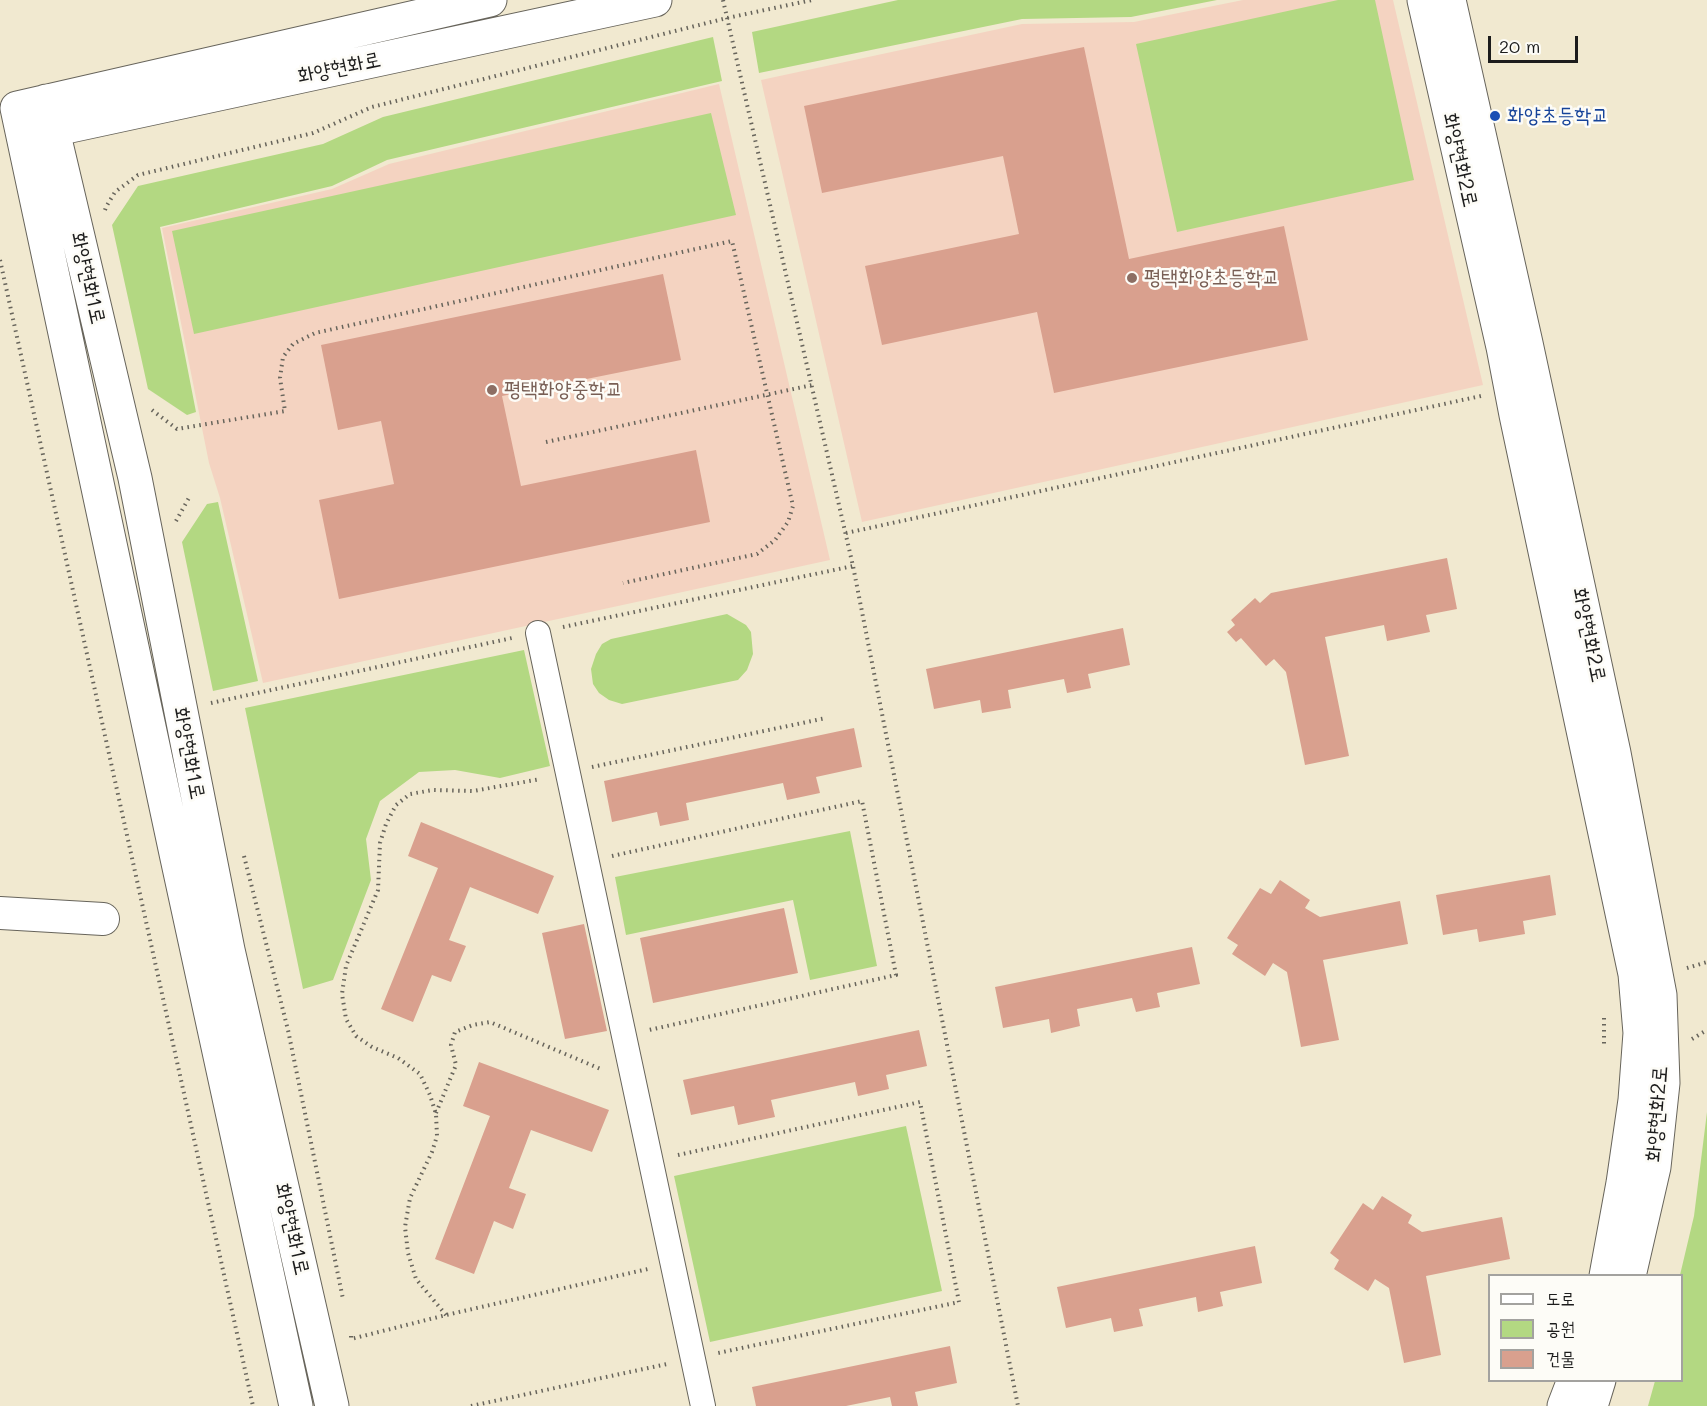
<!DOCTYPE html>
<html>
<head>
<meta charset="utf-8">
<style>
  body { margin:0 }
  #map { position:relative; width:1707px; height:1406px; overflow:hidden; background:#f1e9d0; font-family:Mali,"Poor Story",sans-serif }
  canvas { display:block }
  .legend { position:absolute; left:1488px; top:1274px; width:195px; height:108px; box-sizing:border-box; background:#fdfcf7; border:2px solid #a3a29f; margin:0; padding:8px 10px; list-style:none; font-size:18px; color:#1c1c1c }
  .legend li { display:flex; align-items:center; gap:12px; height:30px }
  .legend b { width:30px; border:2px solid #a3a29f }
  .scale { position:absolute; left:1488px; top:36px; width:90px; height:27px; box-sizing:border-box; border:3px solid #1c1c1c; border-top:0; padding-left:8px; font-size:18px; line-height:21px; white-space:nowrap; color:#1c1c1c; -webkit-text-stroke:4px #fdfcf7; paint-order:stroke }
</style>
</head>
<body>
<div id="map">
<canvas width="1707" height="1406"></canvas>
<ul class="legend">
<li><b style="height:8px;background:#fff"></b>도로</li>
<li><b style="height:16px;background:#b3d882"></b>공원</li>
<li><b style="height:16px;background:#d9a08e"></b>건물</li>
</ul>
<div class="scale">20 m</div>
</div>
<script>
const c = document.querySelector('canvas').getContext('2d');
c.lineJoin = 'round';
function fillPath(path, color) {
  c.fillStyle = color;
  c.fill(path, 'evenodd');
}
function toPath(rows) {
  const path = new Path2D();
  for (const r of rows) {
    path.moveTo(r[0], r[1]);
    for (let i = 2; i < r.length; i += 2) path.lineTo(r[i], r[i + 1]);
  }
  return path;
}
function stroke(path, color, width, dash) {
  c.strokeStyle = color;
  c.lineWidth = width;
  c.lineCap = dash ? 'butt' : 'round';
  c.setLineDash(dash || []);
  c.stroke(path);
}
function drawText(font, color, halo, rows, align = 'center') {
  c.font = font + ' Mali,"Poor Story",sans-serif';
  c.lineWidth = 5;
  c.setLineDash([]);
  c.textBaseline = 'middle';
  c.strokeStyle = halo;
  c.fillStyle = color;
  for (const [text, x, y, turn = 0] of rows) {
    c.save();
    c.translate(x, y);
    c.rotate((+turn || 0) * Math.PI / 180);
    c.textAlign = isNaN(turn) ? turn : align;
    if (halo) c.strokeText(text, 0, 0);
    c.fillText(text, 0, 0);
    c.restore();
  }
}
fillPath(toPath([
  [1243,0,1393,0,1483,385,862,522,761,80,1022,24,1134,22],
  [719,84,830,560,263,683,220,498,209,463,162,228,332,189,389,164]
]), '#f4d3c1');
fillPath(toPath([
  [898,0,1217,0,1131,17,1022,19,759,73,752,32],
  [1338,0,1375,0,1414,180,1177,232,1136,44],
  [713,37,722,81,387,160,332,186,160,227,196,412,187,415,148,389,112,225,138,186,323,144,383,117],
  [711,113,736,215,194,334,172,231],
  [218,502,258,681,213,691,182,542,207,504],
  [727,614,746,625,751,632,753,654,747,670,738,680,622,704,609,700,599,693,593,684,591,669,596,654,602,644,611,639],
  [524,650,550,766,500,778,455,770,419,772,380,801,366,839,371,880,333,980,303,989,245,708],
  [850,831,877,966,810,980,793,900,626,935,615,877],
  [1707,1112,1707,1406,1648,1406,1655,1381,1682,1380,1682,1276,1680,1275,1694,1216],
  [906,1126,942,1291,710,1342,674,1176]
]), '#b3d882');
fillPath(toPath([
  [1084,47,1129,259,1284,226,1308,340,1054,393,1037,312,882,345,865,266,1019,234,1003,156,822,193,804,106],
  [663,274,681,360,502,396,521,486,696,450,710,522,339,599,319,500,394,484,381,421,338,430,321,345],
  [1447,558,1457,609,1426,615,1430,632,1387,641,1384,625,1325,637,1349,756,1305,765,1286,672,1274,659,1266,666,1241,638,1236,642,1227,632,1235,625,1231,620,1255,598,1260,603,1271,593],
  [1123,628,1130,665,1088,674,1091,688,1067,693,1064,679,1008,690,1011,708,982,713,980,700,934,709,926,669],
  [854,728,862,767,816,777,820,793,787,800,783,783,686,803,689,820,660,826,657,812,612,822,604,781],
  [421,822,554,876,538,914,470,887,449,940,466,946,451,982,432,975,413,1022,381,1009,438,868,408,856],
  [1550,875,1556,915,1523,921,1525,934,1479,942,1477,929,1443,935,1436,895],
  [1280,880,1310,900,1305,908,1320,917,1400,901,1408,944,1323,960,1339,1040,1301,1047,1287,972,1273,963,1265,976,1232,954,1238,945,1227,938,1260,888,1271,894],
  [784,908,798,973,653,1003,640,938],
  [584,924,607,1031,565,1039,542,933],
  [1192,947,1200,984,1157,993,1160,1007,1136,1012,1132,998,1077,1009,1080,1026,1051,1033,1049,1019,1003,1028,995,987],
  [919,1030,927,1066,886,1075,889,1089,858,1096,855,1082,771,1100,775,1117,738,1125,734,1106,691,1115,683,1080],
  [479,1062,609,1110,592,1152,531,1130,509,1188,526,1194,513,1229,494,1221,474,1274,435,1259,490,1116,463,1106],
  [1382,1196,1412,1215,1408,1223,1422,1232,1502,1217,1510,1259,1426,1276,1441,1355,1404,1363,1389,1288,1375,1279,1368,1291,1334,1269,1339,1260,1330,1253,1363,1203,1373,1210],
  [1255,1246,1262,1283,1220,1292,1223,1306,1198,1312,1196,1297,1139,1309,1143,1326,1114,1332,1111,1318,1066,1328,1057,1287],
  [950,1346,957,1383,915,1392,918,1406,892,1406,890,1397,846,1406,756,1406,752,1387]
]), '#d9a08e');
const pedestrian = toPath([
  [538,633,703,1406]
]);
const minor = toPath([
  [0,913,103,919]
]);
const tertiary = toPath([
  [1424,0,1503,347,1516,415,1635,974,1640,1033,1635,1100,1623,1183,1606,1276],
  [1449,0,1526,343,1614,753,1660,995,1663,1083,1654,1167,1629,1276],
  [46,101,135,478,228,950,332,1406],
  [33,134,655,0],
  [296,1406,177,858,17,108,490,0],
  [1564,1406,1574,1380],
  [1591,1406,1599,1380]
]);
stroke(pedestrian, '#67645b', 26);
stroke(minor, '#67645b', 34);
stroke(tertiary, '#67645b', 35);
stroke(toPath([
  [723,0,853,566,1018,1406],
  [105,210,106,207,115,192,138,175,313,133,372,107,727,18,812,0],
  [0,260,253,1406],
  [152,410,177,429,285,411,280,378,283,357,293,344,315,333,732,241,793,506,788,522,775,540,757,554,623,583],
  [546,442,812,385],
  [176,521,190,496],
  [846,533,1481,396],
  [563,627,853,566],
  [211,703,512,638],
  [592,767,826,718],
  [244,856,288,1030,343,1299],
  [612,856,862,801,896,975,649,1030],
  [1687,968,1707,962],
  [1604,1018,1604,1046],
  [1692,1039,1707,1030],
  [436,1113,456,1065,451,1045,455,1032,473,1025,490,1022,603,1070],
  [678,1155,920,1102,959,1302,718,1353],
  [446,1315,416,1279,408,1253,405,1227,410,1198,432,1152,437,1136,436,1114,430,1095,420,1074,398,1058,372,1047,356,1036,346,1019,342,994,346,966,378,890,380,843,386,824,396,805,410,794,433,790,473,791,541,779],
  [351,1336,351,1339,446,1315,648,1269],
  [471,1406,667,1364]
]), '#67645b', 4, [1.5, 4.5]);
stroke(pedestrian, '#fff', 24);
stroke(minor, '#fff', 32);
stroke(tertiary, '#fff', 33);
for (const [x, y, r, color] of [
  [1495,116,6,"#1a4fb4"],
  [1132,278,6,"#8d6e63"],
  [492,390,6,"#8d6e63"]
]) {
  const dot = new Path2D();
  dot.arc(x, y, r, 0, 2 * Math.PI);
  c.fillStyle = color;
  c.fill(dot);
  stroke(dot, '#fdfcf7', 2);
}
drawText('21px', '#1c1c1c', '#fdfcf7', [
  ["화양현화로",339,68,-12],
  ["화양현화2로",1460,160,77],
  ["화양현화1로",88,278,77],
  ["화양현화2로",1589,635,78],
  ["화양현화1로",189,753,79],
  ["화양현화2로",1657,1114,-86],
  ["화양현화1로",292,1229,77]
]);
drawText('21px', '#164399', '#fdfcf7', [
  ["화양초등학교",1507,116]
], 'left');
drawText('21px', '#785e54', '#fdfcf7', [
  ["평택화양초등학교",1144,278],
  ["평택화양중학교",504,390]
], 'left');
</script>
</body>
</html>
